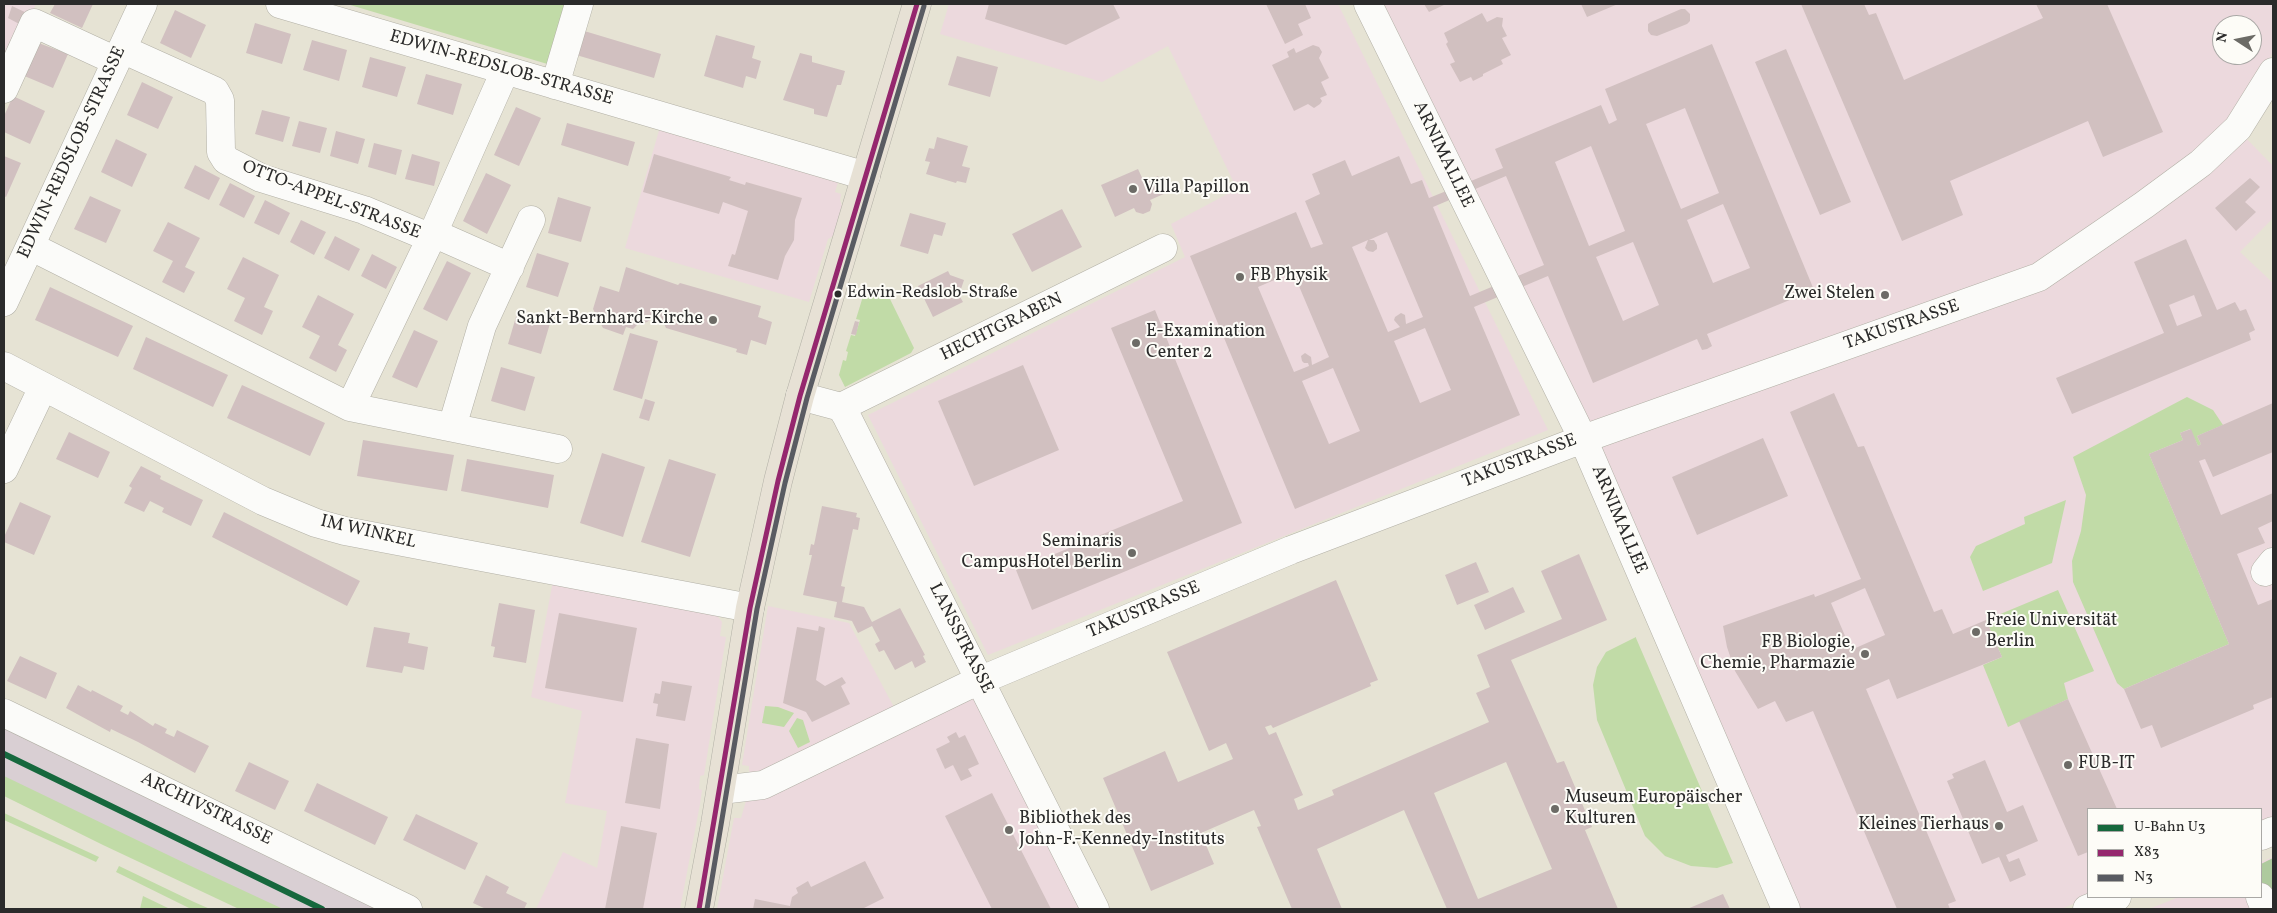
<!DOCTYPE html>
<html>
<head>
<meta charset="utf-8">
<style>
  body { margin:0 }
  #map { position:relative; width:2277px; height:913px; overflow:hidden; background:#e6e3d4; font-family:Vollkorn,serif }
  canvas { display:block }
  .frame { position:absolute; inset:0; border:5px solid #2b2b2b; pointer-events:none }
  .legend { position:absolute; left:2087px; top:808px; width:175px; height:90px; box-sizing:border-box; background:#fdfcf7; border:1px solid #a9a8a5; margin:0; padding:6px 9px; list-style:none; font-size:15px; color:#2b2b2b }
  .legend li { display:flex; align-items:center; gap:10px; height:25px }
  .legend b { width:25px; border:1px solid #a9a8a5 }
  .north { position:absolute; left:2212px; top:15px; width:50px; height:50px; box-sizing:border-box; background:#fdfcf7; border:1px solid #a9a8a5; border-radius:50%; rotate:281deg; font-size:14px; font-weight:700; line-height:20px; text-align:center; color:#2b2b2b }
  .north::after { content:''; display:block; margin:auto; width:18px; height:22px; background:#6c6b66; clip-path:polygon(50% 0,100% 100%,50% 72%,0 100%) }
</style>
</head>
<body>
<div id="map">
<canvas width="2277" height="913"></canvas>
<div class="frame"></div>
<ul class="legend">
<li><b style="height:6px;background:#16683d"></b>U-Bahn U3</li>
<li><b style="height:6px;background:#95276e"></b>X83</li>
<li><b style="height:6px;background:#595b62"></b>N3</li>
</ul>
<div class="north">N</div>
</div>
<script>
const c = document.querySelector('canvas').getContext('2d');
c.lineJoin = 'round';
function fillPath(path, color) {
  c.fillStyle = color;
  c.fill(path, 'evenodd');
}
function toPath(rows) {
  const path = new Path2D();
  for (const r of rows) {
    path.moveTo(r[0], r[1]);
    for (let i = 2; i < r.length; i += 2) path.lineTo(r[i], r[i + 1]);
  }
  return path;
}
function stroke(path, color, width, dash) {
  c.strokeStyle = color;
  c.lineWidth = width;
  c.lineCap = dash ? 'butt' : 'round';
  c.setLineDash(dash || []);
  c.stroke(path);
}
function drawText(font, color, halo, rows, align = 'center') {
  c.font = font + ' Vollkorn,serif';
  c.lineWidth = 4;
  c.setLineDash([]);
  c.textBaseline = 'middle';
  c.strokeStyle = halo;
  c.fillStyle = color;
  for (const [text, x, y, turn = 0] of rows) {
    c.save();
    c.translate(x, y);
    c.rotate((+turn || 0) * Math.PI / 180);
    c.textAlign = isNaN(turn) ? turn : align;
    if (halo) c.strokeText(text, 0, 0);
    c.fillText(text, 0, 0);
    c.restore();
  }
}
fillPath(toPath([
  [4,4,36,4,4,73],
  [949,4,1338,4,1548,430,988,655,868,415,1185,257,1171,224,1237,189,1168,46,1102,82,940,34],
  [1382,4,2273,4,2273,51,2266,66,2214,137,2045,263,1592,423,1587,420],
  [2222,25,2252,25,2252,55,2222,55],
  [660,127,839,179,835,192,841,194,840,200,843,208,835,235,828,239,809,302,625,248],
  [2243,135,2273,166,2273,218,2240,252,2273,283,2273,826,2261,831,2261,809,2088,809,2088,897,2090,897,2061,909,1796,909,1602,450,1603,446,2027,293],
  [553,581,716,614,722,622,720,636,726,637,704,775,700,776,699,789,702,790,700,804,680,909,536,909,563,852,597,868,607,811,565,803,582,711,531,697],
  [768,606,849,623,896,711,752,775,749,771,749,766,742,765],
  [965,697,979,697,1086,909,717,909,734,818,741,818,746,801],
  [2273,857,2273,909,2149,909,2179,897,2261,897,2261,862]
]), '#ecd9dd');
fillPath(toPath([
  [4,725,382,909,251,909,4,787]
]), '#d9cfd3');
fillPath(toPath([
  [347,4,573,4,554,66],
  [864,293,889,297,914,348,911,353,845,387,839,375,843,360,846,361,848,352,846,351,851,335,855,336,860,320,856,319],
  [2187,397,2213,410,2223,425,2197,436,2201,444,2198,446,2190,429,2180,433,2183,440,2149,454,2229,644,2124,689,2117,683,2073,582,2072,561,2081,531,2086,495,2073,457],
  [2066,500,2052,563,1983,591,1970,557,1976,546,2025,524,2024,517],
  [2058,590,2094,671,2064,683,2068,699,2008,727,1983,665,2002,657,1986,620],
  [1636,637,1636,638,1733,863,1717,868,1691,866,1665,856,1645,836,1597,720,1593,685,1597,667,1606,652],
  [765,706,778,707,794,713,784,727,762,723],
  [797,718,803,720,810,742,798,748,789,731],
  [4,776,195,868,283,909,239,909,103,845,4,796],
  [4,813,60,839,99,857,96,862,4,820],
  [119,866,194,902,210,909,191,909,116,872],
  [143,896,170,909,140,909]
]), '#c1dba7');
fillPath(toPath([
  [2273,858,2273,909,2261,880,2261,864]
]), '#aeca9e');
fillPath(toPath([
  [55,4,93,4,82,28,50,13],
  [989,4,1113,4,1120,18,1066,45,985,19],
  [1266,4,1305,4,1311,18,1298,24,1303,35,1285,44],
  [1424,4,1446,4,1429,12],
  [1581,4,1618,4,1587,17],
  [1801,4,1864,4,1869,15,1876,13,1904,80,2043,18,2036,4,2107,4,2163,132,2103,157,2088,121,1950,181,1963,215,1902,241],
  [12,6,29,14,23,26,8,18],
  [1681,9,1685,9,1690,14,1690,21,1687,24,1657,36,1651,35,1648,31,1648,24,1651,22],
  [175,10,206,25,191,58,160,43],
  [1482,13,1487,22,1497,17,1503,18,1502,26,1507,36,1502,38,1511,55,1501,60,1503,64,1483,74,1483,76,1473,81,1471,77,1460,82,1450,64,1455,62,1446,44,1448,42,1444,33],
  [255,23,291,34,282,64,246,53],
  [581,30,661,54,654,78,573,54],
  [716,35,755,46,752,58,761,61,756,79,746,76,743,88,704,76],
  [312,40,347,50,339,81,303,70],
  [36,42,68,54,53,88,22,75],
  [1712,44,1814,290,1707,334,1712,346,1707,349,1702,350,1697,339,1593,383,1548,276,1474,307,1520,415,1295,509,1190,256,1296,212,1311,248,1323,244,1305,201,1320,194,1312,174,1345,160,1352,176,1399,156,1411,184,1422,180,1429,198,1503,168,1495,149,1601,105,1609,124,1617,120,1605,89],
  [1685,108,1719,193,1681,209,1646,124],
  [1591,146,1625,231,1589,246,1555,162],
  [1506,176,1544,265,1470,296,1433,207],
  [1723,204,1750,268,1713,283,1687,220],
  [1387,232,1423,317,1406,324,1405,315,1401,313,1395,317,1394,320,1400,327,1388,332,1352,247,1368,240,1365,248,1368,251,1373,252,1377,249,1377,245,1374,240,1369,240],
  [1633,242,1659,305,1623,321,1596,257],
  [1293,272,1329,357,1312,365,1311,357,1305,353,1301,356,1302,361,1304,363,1308,363,1309,366,1294,372,1258,287],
  [1425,328,1451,390,1420,403,1394,341],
  [1333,368,1360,431,1329,444,1302,381],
  [1313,45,1319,47,1322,52,1319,58,1329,78,1321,82,1327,95,1320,98,1322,101,1320,104,1314,108,1308,104,1294,111,1272,65,1289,57,1287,52,1294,48,1296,53],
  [1786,49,1851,202,1820,215,1755,62],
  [800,53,812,56,812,62,845,71,841,85,837,85,827,117,814,114,814,109,783,100],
  [957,56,998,67,990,97,948,85],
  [370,57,406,67,397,97,362,87],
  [426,74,462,84,453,115,417,104],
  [142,82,173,97,158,129,127,115],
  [13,96,45,111,30,144,4,132,4,116],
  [516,107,541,118,519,166,494,155],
  [262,110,290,117,283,142,255,134],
  [299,121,327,128,320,153,292,146],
  [567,123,635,142,628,166,561,145],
  [336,131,365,139,358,164,330,156],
  [937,137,968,146,962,166,970,168,966,183,957,181,956,183,926,174,930,162,925,161,929,148,934,149],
  [116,139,147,154,132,187,101,172],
  [374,143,402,150,396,175,368,167],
  [412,154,440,162,434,186,405,179],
  [654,154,731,177,729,180,745,185,746,182,802,198,795,220,794,240,785,256,778,280,728,266,732,254,735,255,748,211,723,202,719,214,643,192],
  [4,156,21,163,6,197,4,196],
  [195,165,220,178,209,200,184,188],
  [1138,169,1144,182,1158,176,1166,193,1150,200,1152,204,1150,211,1143,214,1136,212,1134,208,1115,217,1101,185],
  [486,173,511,185,487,234,463,221],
  [2250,178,2260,187,2245,202,2256,212,2236,231,2215,208],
  [230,183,255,196,244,218,219,205],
  [90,196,121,210,106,243,74,229],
  [558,197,591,207,581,242,548,233],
  [265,200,290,213,279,235,254,223],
  [1062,209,1082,247,1032,272,1012,234],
  [910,213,946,223,942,236,934,234,928,254,900,246],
  [301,220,326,232,314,255,290,242],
  [168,222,200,238,185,267,195,272,184,293,162,282,173,261,153,251],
  [335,236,360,249,349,271,324,258],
  [2186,239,2217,310,2235,302,2240,311,2246,309,2255,330,2249,333,2251,340,2072,414,2056,378,2164,333,2134,262],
  [2194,295,2202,316,2177,326,2169,305],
  [537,253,569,263,558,297,526,287],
  [372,254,397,267,386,289,361,276],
  [243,257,279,275,264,307,273,311,262,335,234,321,245,298,227,289],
  [447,261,471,273,447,321,423,309],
  [626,267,678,285,680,283,761,306,758,317,772,322,766,345,751,340,747,355,736,352,737,349,666,328,660,315,641,325,638,324,633,329,626,327,623,335,603,328,593,309,600,286,619,292],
  [948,271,950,275,964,280,959,295,963,302,933,317,918,286],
  [50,287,133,326,118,357,35,320],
  [318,295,354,314,338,345,347,350,336,372,309,358,320,336,302,327],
  [518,310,551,320,541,354,508,344],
  [1155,310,1242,523,1032,610,1016,570,1183,501,1111,328],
  [855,321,859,322,856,335,851,334],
  [414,330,438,341,417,388,392,377],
  [630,333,658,341,642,399,613,390],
  [146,337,228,375,213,407,133,369],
  [1023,365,1059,450,974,486,938,401],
  [501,367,535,377,525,411,491,401],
  [242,385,325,423,310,456,227,418],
  [1834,393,1858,447,1864,446,1934,612,1942,609,1953,634,1986,620,2002,657,1897,699,1889,679,1866,689,1956,901,1948,904,1950,909,1897,909,1813,711,1786,722,1775,701,1758,709,1735,671,1727,647,1723,626,1814,594,1815,597,1861,579,1790,412],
  [1865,588,1885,635,1851,650,1831,603],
  [645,399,655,402,649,421,639,418],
  [2273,403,2273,452,2213,477,2205,459,2199,461,2221,515,2273,493,2273,521,2258,528,2265,543,2237,554,2258,605,2273,599,2273,697,2253,705,2254,709,2161,748,2152,725,2141,729,2124,689,2229,644,2149,454,2183,440,2180,433,2191,429,2198,446,2201,444,2197,436],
  [69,432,110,452,98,478,56,459],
  [1763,438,1788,496,1697,535,1672,477],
  [363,440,454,455,447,491,357,476],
  [602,453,645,467,623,537,580,523],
  [467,459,554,475,548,508,461,491],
  [669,459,716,474,690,557,641,542],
  [141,466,161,476,160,479,203,500,191,526,162,512,164,508,150,501,144,512,124,503,132,488,129,486],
  [20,502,51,516,34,555,4,542,4,537],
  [822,506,857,513,856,517,860,518,858,530,853,529,841,586,845,587,842,602,864,607,872,622,900,608,925,655,923,656,926,662,915,668,912,661,895,670,884,650,879,652,875,644,880,641,872,626,858,633,852,621,834,617,837,602,803,595,812,555,809,555,811,544,814,545],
  [224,512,360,581,347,606,212,537],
  [1579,554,1607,620,1511,660,1557,763,1564,761,1592,827,1585,830,1618,909,1447,909,1404,810,1317,849,1342,909,1292,909,1257,827,1261,826,1254,810,1201,833,1214,864,1151,891,1103,778,1165,751,1178,782,1233,759,1226,743,1209,751,1167,652,1336,580,1378,680,1370,683,1371,686,1273,728,1271,725,1265,727,1269,735,1276,732,1303,795,1294,799,1298,810,1334,795,1332,790,1489,722,1476,693,1490,687,1477,655,1562,619,1541,571],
  [1506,762,1552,869,1478,899,1434,793],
  [1476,562,1489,592,1457,605,1445,575],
  [1513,587,1525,612,1485,630,1474,605],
  [499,603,535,610,526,663,493,657,495,647,491,646],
  [559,613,637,628,623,702,545,688],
  [819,626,825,628,816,680,825,686,842,677,846,683,841,686,850,704,812,722,806,712,783,703,797,627,818,631],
  [374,627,410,633,408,643,428,647,424,670,404,666,402,673,366,667],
  [20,656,57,673,46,699,7,681],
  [662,681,692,686,685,721,656,716,658,704,653,703,655,693,660,694],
  [78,685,91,692,92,690,123,706,120,711,128,715,130,711,153,726,155,723,167,729,165,733,174,737,177,730,209,746,195,773,138,742,111,729,110,732,66,708],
  [2068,699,2117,809,2088,809,2088,852,2078,856,2019,721],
  [956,732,959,738,965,735,979,764,968,769,972,776,961,781,953,765,945,769,936,749,950,742,947,737],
  [636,738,669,744,660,809,625,803],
  [1985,760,2007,812,2023,805,2038,841,2006,855,2009,862,2019,858,2026,875,2010,882,1999,857,1982,864,1947,781,1954,778,1952,774],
  [249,762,289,781,275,810,235,791],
  [317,783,388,817,375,845,304,811],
  [992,793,1051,909,992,909,945,816],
  [416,814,478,843,465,870,403,840],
  [621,826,657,833,643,909,605,909],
  [865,861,884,898,862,909,753,909,755,899,790,906,792,897,798,893,796,888,808,881,811,887],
  [486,875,509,887,506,893,527,903,524,909,486,909,473,903],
  [1723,894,1730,909,1687,909]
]), '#d1c0c0');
const minor = toPath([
  [280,4,866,176],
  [1368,4,1583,439,1786,909],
  [122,49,215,91,220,100,221,152,226,160,261,178,364,210,431,238],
  [555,85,579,4],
  [4,89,34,23,116,61],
  [433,233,510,267],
  [30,246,350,407,558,449],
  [4,302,143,4],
  [4,366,263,501,316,523,345,531,750,608],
  [800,396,841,407,846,415,1095,909],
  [350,407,431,238,501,80,504,71],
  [841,407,1163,248],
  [452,427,482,326,531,220],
  [4,469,43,387],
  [2265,572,2273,562],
  [4,713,408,909],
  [721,790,763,785,967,686,1291,550,1583,439,2039,277,2144,205,2201,163,2238,128,2273,72],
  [2261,836,2273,831],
  [2260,897,2265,909],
  [2087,909,2117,897]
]);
const major = toPath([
  [699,909,715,824,750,608,778,481,800,396,917,4]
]);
stroke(minor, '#b2b0a6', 29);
stroke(major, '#b2b0a6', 29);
stroke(minor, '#fbfbf9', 28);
stroke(major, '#e7e1d5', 28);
stroke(toPath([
  [699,909,750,608,778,481,800,396,917,4]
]), '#95276e', 5);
stroke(toPath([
  [707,909,757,609,785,483,807,398,924,6]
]), '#595b62', 5);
stroke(toPath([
  [4,754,322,909]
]), '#16683d', 6);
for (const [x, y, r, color] of [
  [1133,189,5,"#6c6b66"],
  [1240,277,5,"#6c6b66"],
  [838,294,4.5,"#2b2b2b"],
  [1885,295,5,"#6c6b66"],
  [713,320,5,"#6c6b66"],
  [1136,343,5,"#6c6b66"],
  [1132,553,5,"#6c6b66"],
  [1976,632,5,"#6c6b66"],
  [1865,654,5,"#6c6b66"],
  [2068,765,5,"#6c6b66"],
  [1555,809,5,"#6c6b66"],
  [1999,826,5,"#6c6b66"],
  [1009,830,5,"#6c6b66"]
]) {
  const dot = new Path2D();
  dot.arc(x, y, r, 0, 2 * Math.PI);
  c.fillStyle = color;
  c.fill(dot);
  stroke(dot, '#fdfcf7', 2);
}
drawText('17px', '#2b2b2b', '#fdfcf7', [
  ["Edwin-Redslob-Straße",847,294]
], 'left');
drawText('18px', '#2b2b2b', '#fdfcf7', [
  ["EDWIN-REDSLOB-STRASSE",501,69,16],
  ["EDWIN-REDSLOB-STRASSE",73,153,-65],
  ["ARNIMALLEE",1442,155,64],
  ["OTTO-APPEL-STRASSE",331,201,21],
  ["TAKUSTRASSE",1902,326,-19],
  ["HECHTGRABEN",1002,328,-26],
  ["TAKUSTRASSE",1520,462,-21],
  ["ARNIMALLEE",1618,520,67],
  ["IM WINKEL",368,533,13],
  ["TAKUSTRASSE",1144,611,-23],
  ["LANSSTRASSE",960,639,63],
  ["ARCHIVSTRASSE",206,810,26]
]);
drawText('18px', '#2b2b2b', '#fdfcf7', [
  ["Villa Papillon",1143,189],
  ["FB Physik",1250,277],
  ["Zwei Stelen",1875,295,"right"],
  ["Sankt-Bernhard-Kirche",703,320,"right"],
  ["E-Examination",1146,333],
  ["Center 2",1146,354],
  ["Seminaris",1122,543,"right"],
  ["CampusHotel Berlin",1122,564,"right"],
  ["Freie Universität",1986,622],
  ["Berlin",1986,643],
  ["FB Biologie,",1855,644,"right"],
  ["Chemie, Pharmazie",1855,665,"right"],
  ["FUB-IT",2078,765],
  ["Museum Europäischer",1565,799],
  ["Kulturen",1565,820],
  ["Bibliothek des",1019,820],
  ["John-F.-Kennedy-Instituts",1019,841],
  ["Kleines Tierhaus",1989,826,"right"]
], 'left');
</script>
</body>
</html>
